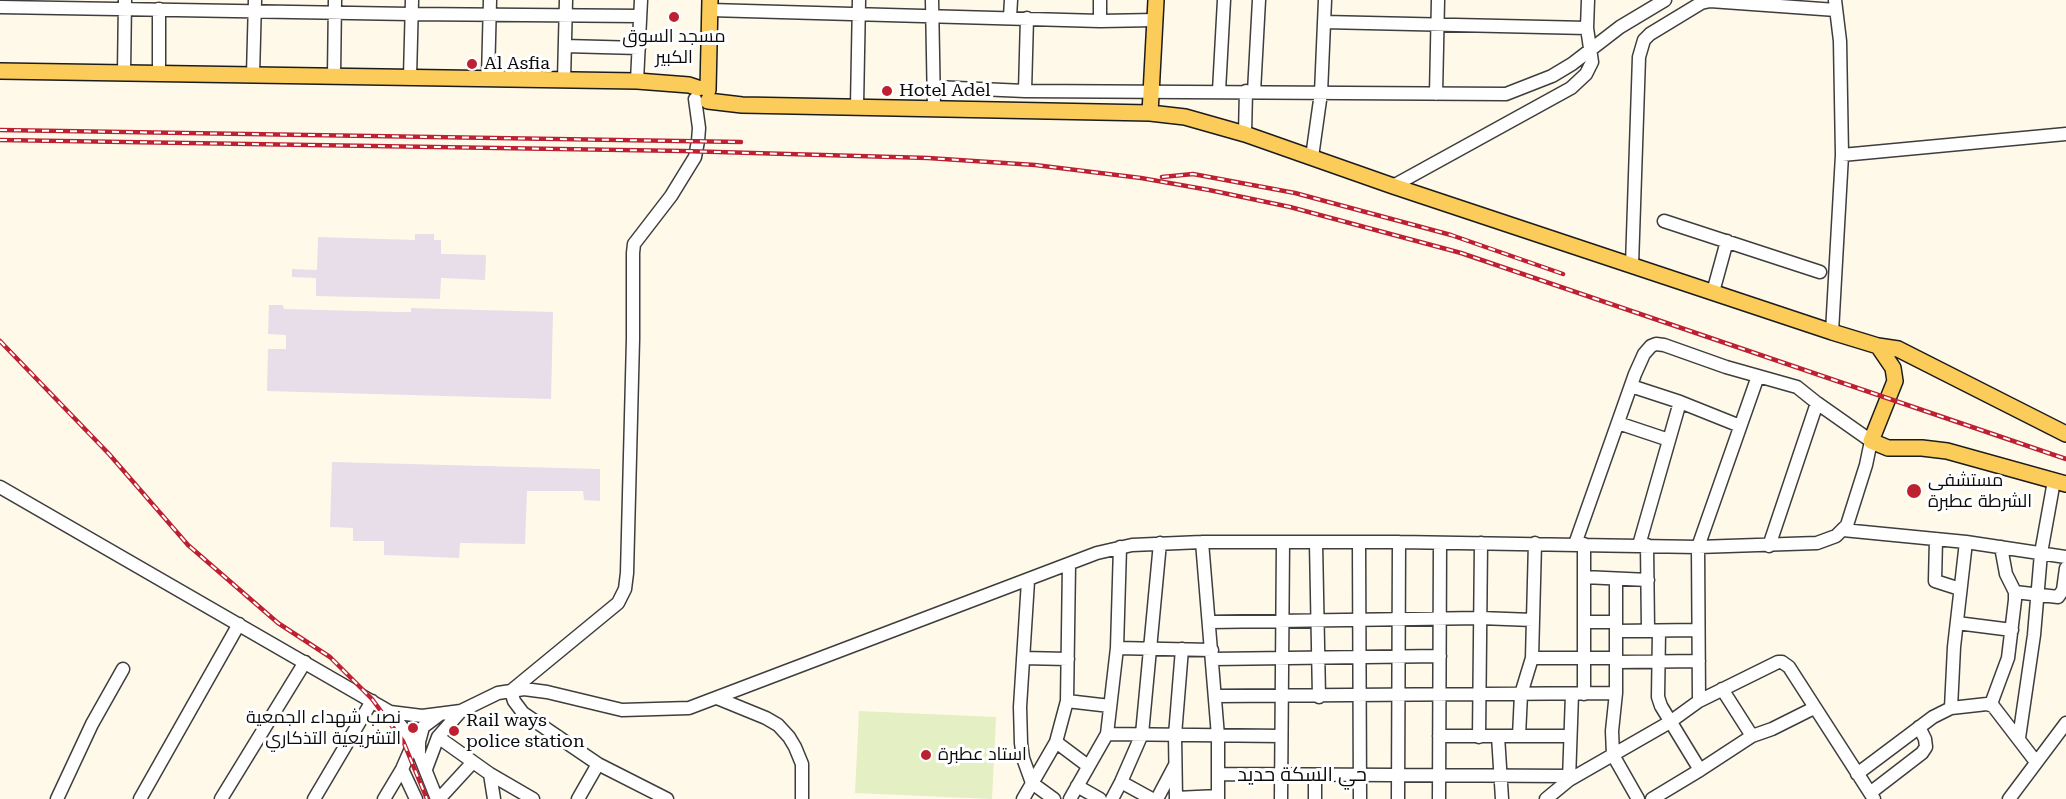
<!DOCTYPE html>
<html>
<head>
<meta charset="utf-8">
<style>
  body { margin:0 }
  canvas { display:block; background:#fff9e9 }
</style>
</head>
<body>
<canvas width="2066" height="799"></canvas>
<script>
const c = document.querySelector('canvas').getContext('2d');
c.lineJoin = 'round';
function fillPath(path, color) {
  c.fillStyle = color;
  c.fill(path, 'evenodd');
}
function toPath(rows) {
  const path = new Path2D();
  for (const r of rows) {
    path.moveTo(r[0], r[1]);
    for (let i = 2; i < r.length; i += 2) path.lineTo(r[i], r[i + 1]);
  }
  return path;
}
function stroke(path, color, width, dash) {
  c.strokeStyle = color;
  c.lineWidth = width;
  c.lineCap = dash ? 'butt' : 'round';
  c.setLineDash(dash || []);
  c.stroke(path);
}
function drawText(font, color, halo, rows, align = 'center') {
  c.font = font + ' "Roboto Serif",Cairo,serif';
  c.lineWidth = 6;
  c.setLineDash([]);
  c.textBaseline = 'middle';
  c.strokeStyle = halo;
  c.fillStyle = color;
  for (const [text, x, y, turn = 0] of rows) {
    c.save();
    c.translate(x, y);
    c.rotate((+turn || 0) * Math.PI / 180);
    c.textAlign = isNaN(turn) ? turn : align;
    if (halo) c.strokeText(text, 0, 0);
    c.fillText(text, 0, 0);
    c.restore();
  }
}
fillPath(toPath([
  [415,234,434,234,434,240,441,240,441,254,486,255,485,280,441,278,440,299,316,296,316,278,292,277,292,269,317,270,318,237,415,240],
  [269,305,283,305,284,309,399,312,411,312,411,308,553,312,551,399,267,391,268,349,286,349,286,335,268,334],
  [332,462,600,469,600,501,584,500,583,491,527,491,525,544,460,543,459,558,384,555,384,541,353,541,353,528,330,527]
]), '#e8deea');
fillPath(toPath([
  [859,711,996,717,992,799,855,793]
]), '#e4f0c4');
const minor = toPath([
  [932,0,934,109],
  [0,7,410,14,640,16],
  [159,9,159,73],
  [710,10,1100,21,1156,20],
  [1010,17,1011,0],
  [1100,21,1100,0],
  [1324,22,1587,28],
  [565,46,639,48],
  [124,73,125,0],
  [253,75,255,0],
  [334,76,335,0],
  [410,77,412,0],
  [488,78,490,0],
  [564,80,566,0],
  [637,81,641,0],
  [934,87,1025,91,1506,94,1552,76,1572,64,1620,27,1665,0],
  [1025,91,1027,18],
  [1219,91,1224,0],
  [1254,92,1259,0],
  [1436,94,1438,0],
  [857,106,859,0],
  [1245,134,1246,91],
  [1842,155,2066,134],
  [1312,157,1321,93,1325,0],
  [1393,186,1571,88,1586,74,1592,62,1587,28,1588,0],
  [1664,221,1820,272],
  [1632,265,1639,57,1644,40,1650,34,1701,3,1710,1,1836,10],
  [1713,292,1727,241],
  [1832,332,1842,155,1840,41,1835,0],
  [1631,386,1680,402,1740,426],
  [1618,423,1669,440],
  [0,487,390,712,422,716,461,711,498,693,524,689,547,692,622,710,689,708,1097,553,1132,545,1202,542,1399,542,1698,547,1817,543,1836,536,1847,525,1866,465,1871,441,1817,403,1797,387,1726,367,1664,345,1656,344,1651,346,1644,354,1635,374,1575,544],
  [1843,530,1966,542,2066,557],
  [1936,539,1935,581,1960,589],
  [1202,542,1218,736,1218,799],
  [1316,543,1319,697],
  [1359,543,1360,799],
  [1584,544,1584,694],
  [1639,545,1680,402],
  [1647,545,1648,630],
  [1769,546,1817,403],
  [1584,577,1648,580],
  [1616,579,1616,693,1612,731,1613,755,1638,799],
  [1028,581,1020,707,1021,743,1023,758,1032,783,1054,799],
  [2015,592,2058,597,2063,590,2066,568],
  [1209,622,1480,618,1533,620],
  [1584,622,1616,622],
  [1957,623,2012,630],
  [1616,631,1698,630],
  [1659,631,1658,697,1661,706,1700,770],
  [1117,648,1212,650],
  [1023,658,1068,659],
  [1532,658,1616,658],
  [1212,659,1440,656],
  [1616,662,1699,661],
  [1722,689,1752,736],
  [1216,696,1616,693],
  [717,698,766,718,778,725,789,737,795,747,802,764,802,799],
  [1067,701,1110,706],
  [1699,701,1698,547,1758,376],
  [1991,704,2008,658,2015,600,2015,592,2006,574,2001,547],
  [1951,708,1954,647,1966,542],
  [390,712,405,731,419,754,437,799],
  [1107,734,1281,736],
  [1439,736,1570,736],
  [1498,736,1502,799],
  [1519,736,1521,694,1532,658,1535,543],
  [438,737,490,774,533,799],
  [1479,737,1481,543],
  [2019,738,2034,635,2041,553,2054,481],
  [1056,742,1088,766],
  [419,752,419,742,423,727,439,715],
  [402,769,416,799],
  [426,769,438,737,461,711],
  [490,774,494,799],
  [1218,774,1569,776],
  [1857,774,1933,717,1951,708,1987,704,1993,706,2036,762],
  [1315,775,1315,799],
  [1569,780,1572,694],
  [1121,782,1152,799],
  [1077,786,1100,799],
  [1870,793,1922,753,1926,747,1925,739,1919,727],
  [1176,798,1218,796],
  [57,799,92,724,123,669],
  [140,799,239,624],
  [221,799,305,662],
  [314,799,372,701],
  [384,799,402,769,413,744],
  [439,799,473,762],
  [578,799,598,764],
  [667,799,598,764,523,713,514,701,511,691,618,603,625,589,627,573,633,339,633,253,634,244,671,196,695,157,698,141,699,128,695,99],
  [1023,799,1056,742,1067,701,1069,564],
  [1070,799,1107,734,1117,648,1120,547],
  [1112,799,1121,782,1142,734,1160,543],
  [1157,799,1175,765],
  [1176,799,1175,735,1182,649],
  [1281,799,1283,542],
  [1398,799,1399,542],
  [1439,799,1440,543],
  [1546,799,1569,780,1670,722,1699,701,1778,662,1782,662,1789,667,1874,799],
  [1652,799,1700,770,1752,736,1772,729,1814,708],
  [2009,799,2066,723]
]);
const major = toPath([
  [0,71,637,81,689,85,698,88],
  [708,90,710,0],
  [708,101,742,105,1150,113,1185,117,1245,134,1393,186,1832,332,1878,346,1898,349,2066,434],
  [1150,113,1156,0],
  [1878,346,1893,368,1895,381,1871,441,1888,448,1922,448,1947,451,2066,484]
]);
stroke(minor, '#3e3e3e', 15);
stroke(major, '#1c1c1c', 18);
stroke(minor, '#fff', 12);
stroke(major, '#fccc5b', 15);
const rail = toPath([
  [0,130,741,142],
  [0,140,683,151,928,158,1035,165,1141,178,1209,190,1290,207,1461,253,2066,459],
  [1162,177,1193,174,1295,193,1451,235,1563,274],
  [0,341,109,454,188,545,278,623,330,657,372,699,403,741,427,799]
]);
stroke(rail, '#bd2031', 4.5);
stroke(rail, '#fff', 2, [7]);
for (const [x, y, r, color] of [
  [674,17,6,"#bd2031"],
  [472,64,6,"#bd2031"],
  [887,91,6,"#bd2031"],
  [1914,491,8,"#bd2031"],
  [413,728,6,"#bd2031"],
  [454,731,6,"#bd2031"],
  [926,755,6,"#bd2031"]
]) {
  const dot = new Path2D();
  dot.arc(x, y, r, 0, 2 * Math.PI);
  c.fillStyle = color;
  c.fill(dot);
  stroke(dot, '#fff', 2);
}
drawText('18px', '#0b0b0b', '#fff', [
  ["مسجد السوق",674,37,"center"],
  ["الكبير",674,58,"center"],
  ["Al Asfia",484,64],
  ["Hotel Adel",899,91],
  ["مستشفى",1928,481],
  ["الشرطة عطبرة",1928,502],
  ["نصب شهداء الجمعية",401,718,"right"],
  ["التشريعية التذكاري",401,739,"right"],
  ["Rail ways",466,721],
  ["police station",466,742],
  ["استاد عطبرة",938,755]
], 'left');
drawText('20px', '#0b0b0b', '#fff', [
  ["حي السكة حديد",1302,775]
]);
</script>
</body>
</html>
